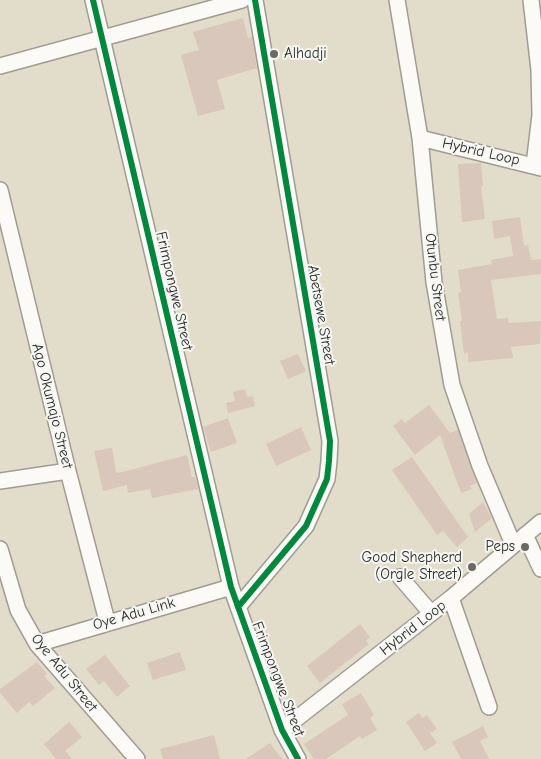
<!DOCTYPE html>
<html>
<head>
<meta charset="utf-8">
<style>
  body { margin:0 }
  canvas { display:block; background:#e2dcca }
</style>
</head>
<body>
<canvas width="541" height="759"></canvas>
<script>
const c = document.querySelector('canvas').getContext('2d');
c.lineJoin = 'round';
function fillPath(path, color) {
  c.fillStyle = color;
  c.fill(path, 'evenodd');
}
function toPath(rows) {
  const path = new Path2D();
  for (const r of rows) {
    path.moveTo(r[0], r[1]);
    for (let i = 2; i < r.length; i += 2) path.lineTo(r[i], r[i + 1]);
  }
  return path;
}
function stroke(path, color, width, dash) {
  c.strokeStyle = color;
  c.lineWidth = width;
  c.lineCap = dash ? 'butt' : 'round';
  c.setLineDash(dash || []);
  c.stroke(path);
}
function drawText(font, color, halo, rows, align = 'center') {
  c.font = font + ' "Comic Neue",sans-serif';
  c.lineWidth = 4;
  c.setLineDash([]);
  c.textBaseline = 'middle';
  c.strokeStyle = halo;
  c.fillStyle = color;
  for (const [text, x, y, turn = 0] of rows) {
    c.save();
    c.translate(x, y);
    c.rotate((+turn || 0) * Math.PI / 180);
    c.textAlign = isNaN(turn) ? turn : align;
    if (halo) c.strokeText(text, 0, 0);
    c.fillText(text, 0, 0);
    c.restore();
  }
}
fillPath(toPath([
  [243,18,248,38,252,37,257,68,217,80,225,109,198,116,181,55,199,50,193,32],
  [481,163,483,186,481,186,485,219,462,222,458,164],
  [520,217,524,246,528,245,531,260,541,259,541,274,491,280,497,319,508,318,509,323,541,321,540,344,511,347,513,358,468,362,468,353,464,354,460,321,462,321,458,293,461,292,458,270,492,264,491,260,513,256,510,236,494,239,492,221],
  [298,354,306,371,288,379,280,361],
  [245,389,247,397,253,396,255,406,228,413,226,403,235,401,233,392],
  [429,405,450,433,458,430,477,483,469,486,472,489,461,493,440,435,415,455,393,426,402,419,405,423],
  [228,418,237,443,211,452,203,427],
  [301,427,311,450,276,466,266,444],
  [112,448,116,472,118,473,187,455,192,477,195,477,198,489,152,498,150,489,128,493,127,485,103,491,94,451],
  [412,457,468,537,457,547,443,531,437,535,392,470],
  [483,502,492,518,475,532,469,514],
  [360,624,370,637,366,641,369,644,320,683,307,666],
  [180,652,186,670,153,680,147,663],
  [105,655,130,686,117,697,104,681,99,685,86,669],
  [37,662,47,674,44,676,55,688,33,706,29,702,17,713,0,693,0,689],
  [361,693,374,715,370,718,377,730,362,739,360,736,326,759,314,759,304,744,348,715,342,704],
  [419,713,422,718,427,715,437,729,430,733,437,743,425,751,406,722],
  [69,722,82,737,65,751,72,759,56,759,44,744],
  [483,726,488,737,480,741,489,759,461,759,452,742],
  [214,735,220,759,163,759,160,749],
  [270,743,282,759,246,759]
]), '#d9c7bc');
const minor = toPath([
  [93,0,231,587,282,730,298,759],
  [397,0,420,138,434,282,452,385,480,466,513,544],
  [531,0,539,70,540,115,534,165],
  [0,66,242,0],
  [420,138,541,168],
  [0,190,68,471,107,621],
  [0,481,68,471],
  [525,535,541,569],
  [0,549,18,610,37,644,137,759],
  [400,577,431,613],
  [451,598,489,707],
  [238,607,306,526,327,479,329,461,330,441,255,0],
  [37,644,231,587],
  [282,730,451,598,541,522]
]);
stroke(minor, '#a09c92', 18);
stroke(minor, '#fbfaf7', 15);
stroke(toPath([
  [93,0,231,587,282,730,298,759],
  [238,607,306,526,327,479,329,461,330,441,255,0]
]), '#00873e', 6);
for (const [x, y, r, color] of [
  [274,54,5,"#6b6963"],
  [525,547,5,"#6b6963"],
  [472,567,5,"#6b6963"]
]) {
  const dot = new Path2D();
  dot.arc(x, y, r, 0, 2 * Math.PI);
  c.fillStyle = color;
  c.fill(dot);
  stroke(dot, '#f6f6f2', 2);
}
drawText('15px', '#2b2b2b', '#f6f6f2', [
  ["Alhadji",284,54,"left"],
  ["Peps",515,547],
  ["Good Shepherd",462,558],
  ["(Orgle Street)",462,575]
], 'right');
drawText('15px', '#2b2b2b', '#f6f6f2', [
  ["Hybrid Loop",481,152,13],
  ["Otunbu Street",435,277,83],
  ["Frimpongwe Street",174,291,77],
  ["Abetsewe Street",321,315,80],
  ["Ago Okumajo Street",52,406,76],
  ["Oye Adu Link",134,614,-16],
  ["Hybrid Loop",413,628,-38],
  ["Oye Adu Street",64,673,51],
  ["Frimpongwe Street",278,679,69]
]);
</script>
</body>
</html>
